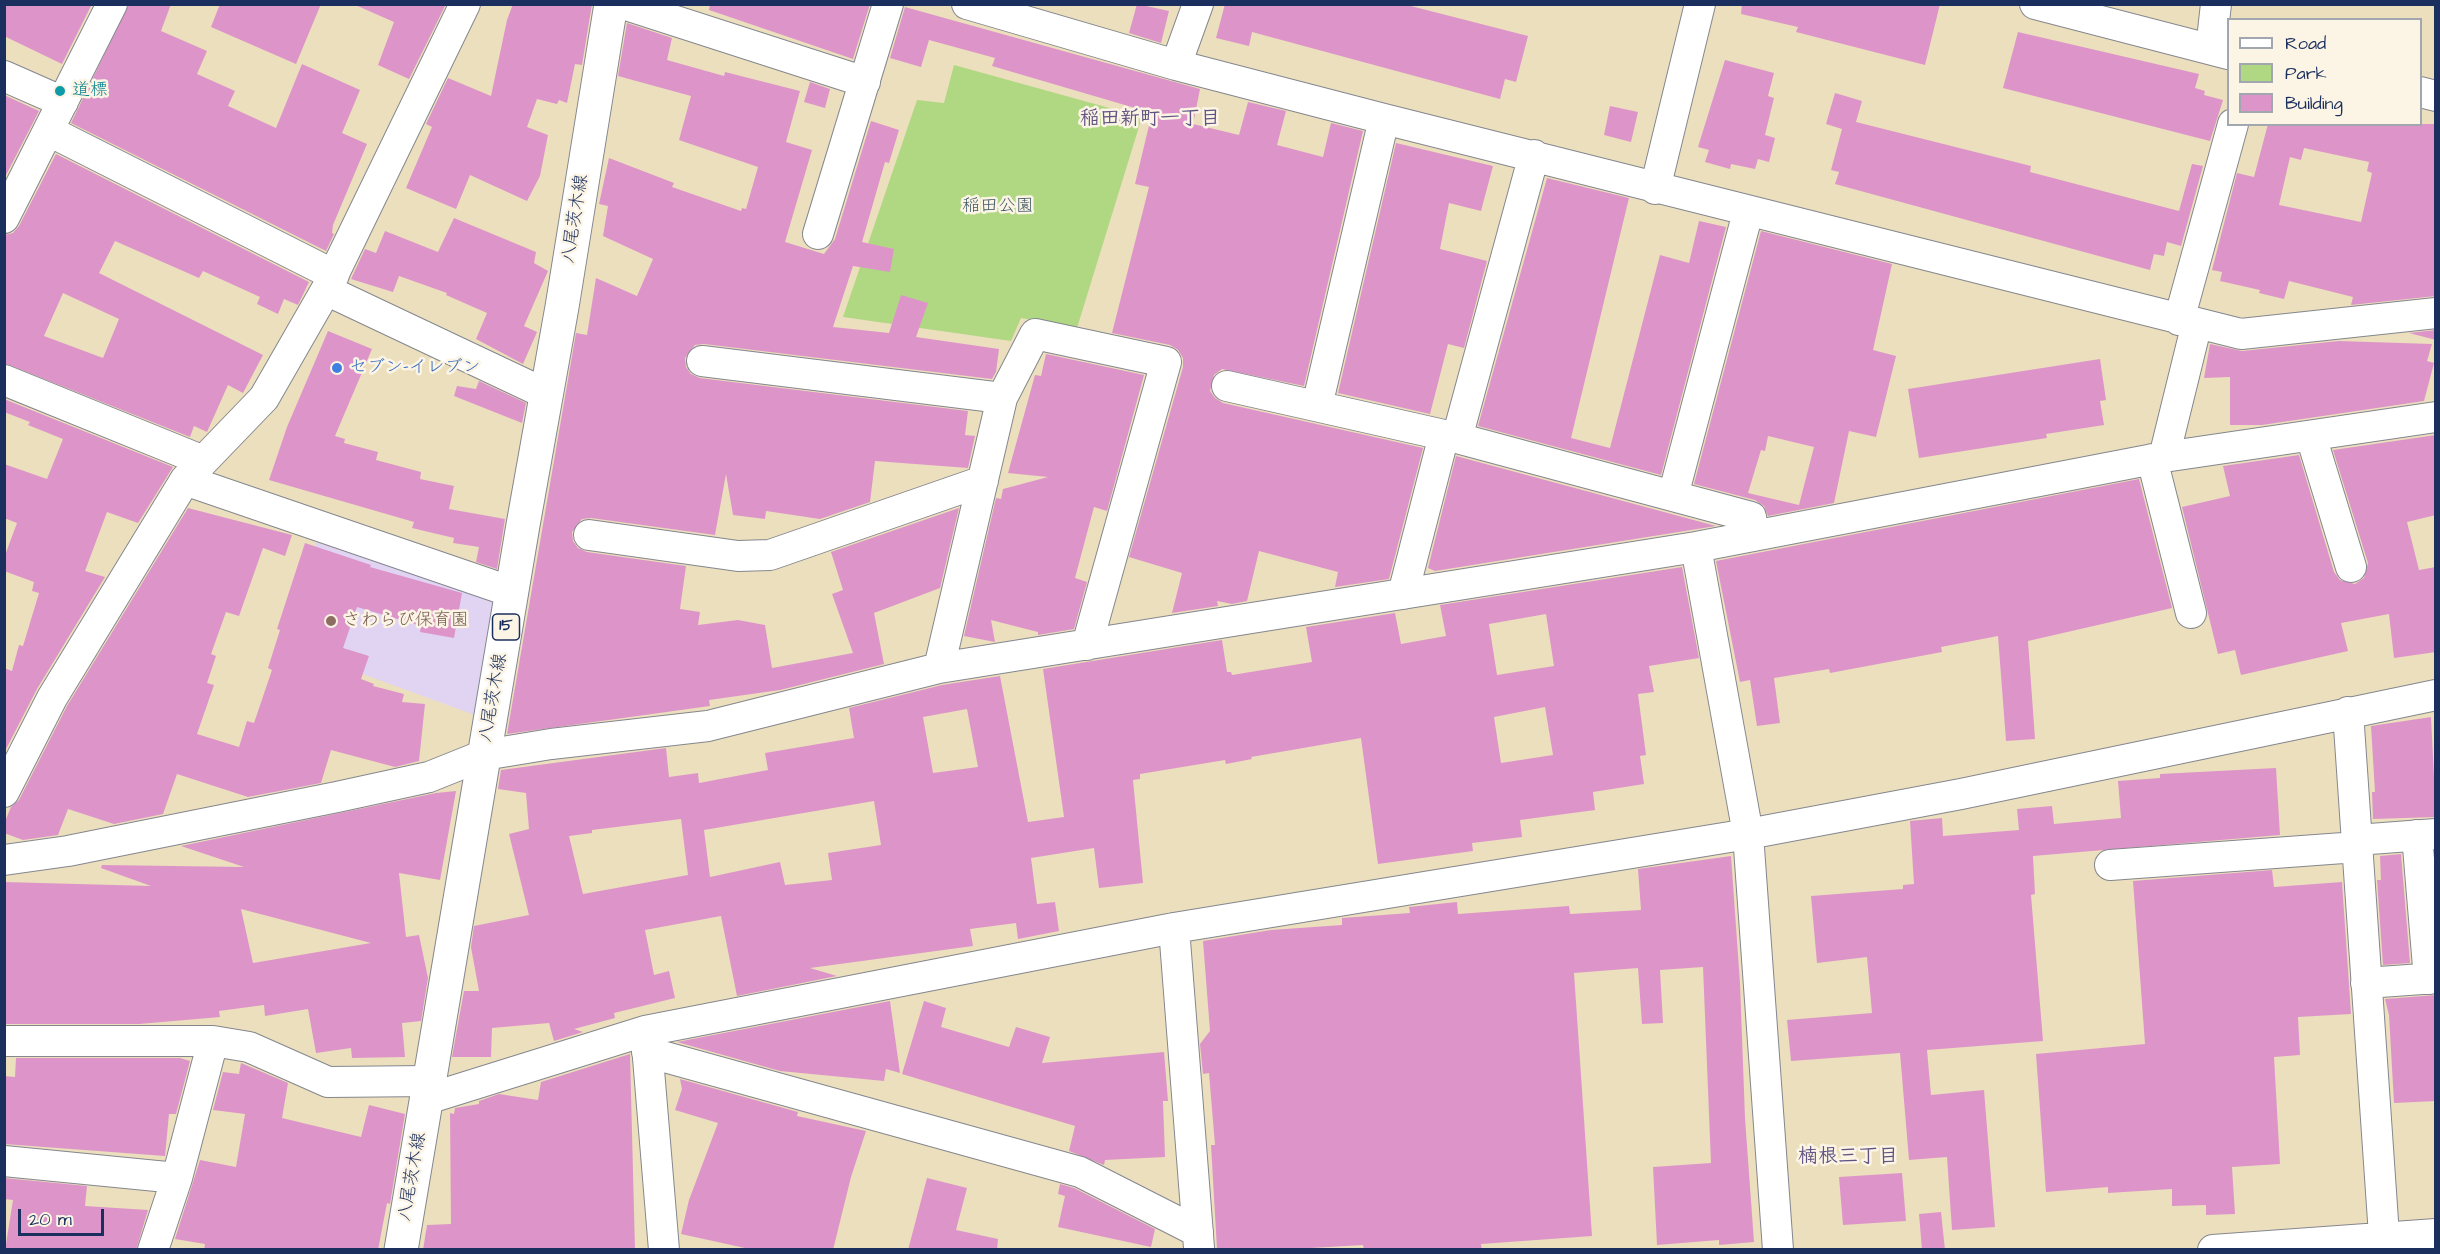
<!DOCTYPE html>
<html>
<head>
<meta charset="utf-8">
<style>
  body { margin:0 }
  #map { position:relative; width:2440px; height:1254px; overflow:hidden; background:#ecdfbd; font-family:"Architects Daughter",sans-serif }
  canvas { display:block }
  .frame { position:absolute; inset:0; border:6px solid #1b2f5e; pointer-events:none }
  .legend { position:absolute; left:2227px; top:18px; width:195px; height:108px; box-sizing:border-box; background:#fcf5e5; border:2px solid #a2a6af; margin:0; padding:8px 10px; list-style:none; font-size:18px; color:#1b2f5e }
  .legend li { display:flex; align-items:center; gap:12px; height:30px }
  .legend b { width:30px; border:2px solid #a2a6af }
  .scale { position:absolute; left:18px; top:1209px; width:86px; height:27px; box-sizing:border-box; border:3px solid #1b2f5e; border-top:0; padding-left:8px; font-size:18px; line-height:21px; white-space:nowrap; color:#1b2f5e; -webkit-text-stroke:4px #fcf5e5; paint-order:stroke }
</style>
</head>
<body>
<div id="map">
<canvas width="2440" height="1254"></canvas>
<div class="frame"></div>
<ul class="legend">
<li><b style="height:8px;background:#fff"></b>Road</li>
<li><b style="height:16px;background:#b0d883"></b>Park</li>
<li><b style="height:16px;background:#dd95c9"></b>Building</li>
</ul>
<div class="scale">20 m</div>
</div>
<script>
const c = document.querySelector('canvas').getContext('2d');
c.lineJoin = 'round';
function fillPath(path, color) {
  c.fillStyle = color;
  c.fill(path, 'evenodd');
}
function toPath(rows) {
  const path = new Path2D();
  for (const r of rows) {
    path.moveTo(r[0], r[1]);
    for (let i = 2; i < r.length; i += 2) path.lineTo(r[i], r[i + 1]);
  }
  return path;
}
function stroke(path, color, width, dash) {
  c.strokeStyle = color;
  c.lineWidth = width;
  c.lineCap = dash ? 'butt' : 'round';
  c.setLineDash(dash || []);
  c.stroke(path);
}
function drawText(font, color, halo, rows, align = 'center') {
  c.font = font + ' "Architects Daughter","Klee One",sans-serif';
  c.lineWidth = 5;
  c.setLineDash([]);
  c.textBaseline = 'middle';
  c.strokeStyle = halo;
  c.fillStyle = color;
  for (const [text, x, y, turn = 0] of rows) {
    c.save();
    c.translate(x, y);
    c.rotate((+turn || 0) * Math.PI / 180);
    c.textAlign = isNaN(turn) ? turn : align;
    if (halo) c.strokeText(text, 0, 0);
    c.fillText(text, 0, 0);
    c.restore();
  }
}
fillPath(toPath([
  [316,542,493,600,475,715,280,644]
]), '#e1d4f3');
fillPath(toPath([
  [954,65,1142,117,1077,328,1021,318,1011,341,843,317,917,100,944,103]
]), '#b0d883');
fillPath(toPath([
  [4,4,92,4,62,64,4,36],
  [129,4,171,4,161,31,207,51,197,74,235,91,228,106,276,128,302,64,360,90,342,133,367,144,333,225,332,233,334,234,326,251,71,123],
  [220,4,321,4,296,64,211,27],
  [353,4,446,4,409,79,378,65,394,22],
  [513,4,592,4,582,65,575,64,567,103,559,100,557,104,537,99,527,127,548,135,540,176,527,201,470,175,456,209,406,188,432,127,426,124,448,78,491,96,507,20],
  [710,4,870,4,853,59,709,10],
  [1137,4,1169,11,1161,43,1129,33],
  [1225,4,1403,4,1528,36,1516,82,1505,79,1500,99,1252,32,1249,46,1216,38],
  [1742,4,1940,4,1925,65,1796,32,1798,27,1741,14],
  [905,7,1200,89,1193,124,1239,135,1248,102,1286,111,1277,145,1323,157,1331,123,1363,131,1304,386,1222,369,1214,375,1210,391,1215,398,1223,403,1423,448,1389,579,1335,587,1338,572,1259,551,1247,601,1232,604,1217,601,1218,606,1172,613,1182,573,1129,557,1183,367,1183,358,1178,350,1170,345,1112,333,1149,187,1135,184,1152,113,992,66,995,58,929,40,921,67,890,58],
  [627,23,672,38,667,60,724,76,725,72,800,91,786,142,812,150,785,242,824,254,835,239,871,121,899,130,889,163,885,162,862,242,894,249,890,272,853,266,833,327,889,333,901,295,928,303,916,337,999,349,996,372,992,379,704,344,695,345,685,358,686,367,691,374,700,378,968,411,965,435,975,436,968,468,875,461,870,502,820,519,766,511,765,519,733,515,726,474,715,535,591,518,582,519,572,532,573,541,578,548,587,552,686,566,680,609,700,612,698,625,738,620,765,625,772,668,853,653,832,594,843,590,831,552,959,508,940,588,874,613,884,664,780,690,709,700,710,706,507,734,576,333,587,335,596,278,637,296,653,259,603,236,608,206,599,204,609,158,674,183,672,187,741,211,742,208,746,209,758,167,679,140,691,96,618,76],
  [2018,32,2199,74,2195,88,2205,91,2204,95,2223,100,2210,141,2003,88],
  [1725,60,1774,73,1768,96,1774,98,1765,135,1775,138,1769,162,1758,159,1755,169,1731,164,1730,169,1705,162,1709,150,1698,147],
  [810,82,830,89,825,108,804,102],
  [1835,93,1862,101,1856,122,2031,166,2030,172,2179,211,2192,164,2203,166,2181,246,2167,242,2164,256,2154,254,2150,270,1835,184,1839,172,1831,170,1842,129,1826,124],
  [4,95,39,111,4,179],
  [1610,106,1638,112,1631,142,1604,135],
  [2268,124,2436,124,2436,296,2351,305,2353,297,2289,281,2284,299,2259,293,2260,290,2220,281,2222,272,2212,270,2237,173,2254,177],
  [2304,148,2369,162,2367,171,2372,173,2361,222,2279,205,2290,157,2301,160],
  [1396,143,1493,166,1481,211,1449,203,1440,249,1487,261,1464,348,1448,344,1430,414,1338,393],
  [56,154,309,282,298,305,284,299,278,314,257,304,260,297,203,271,199,278,115,241,99,273,263,355,243,393,228,385,207,432,194,426,190,437,4,363,4,235,13,233,19,226],
  [63,293,119,319,103,358,44,336],
  [1547,178,1629,198,1571,438,1610,448,1660,255,1689,263,1699,221,1726,227,1661,475,1478,426],
  [454,218,536,252,534,263,548,271,524,326,537,332,523,364,476,339,487,313,446,295,447,293,399,276,393,292,351,279,365,249,376,253,385,231,438,252],
  [1761,231,1892,264,1873,350,1896,356,1876,437,1849,431,1834,503,1768,516,1764,506,1755,500,1694,484],
  [1768,436,1814,447,1799,505,1748,493,1761,450,1765,451],
  [2436,330,2436,340,2409,333],
  [328,331,372,349,335,436,345,439,344,443,378,452,376,460,421,472,420,479,454,486,449,509,505,519,497,569,476,562,479,547,453,543,454,538,412,528,414,522,269,480,287,427],
  [2339,341,2432,344,2427,361,2434,363,2424,401,2262,425,2230,425,2230,377,2204,378,2210,344,2242,351],
  [1046,354,1144,375,1107,511,1094,507,1075,578,1087,582,1074,629,1038,635,1038,632,991,620,995,642,964,636,996,498,1001,499,1003,489,1048,477,1008,473,1035,375,1041,376],
  [2100,359,2106,400,2100,401,2104,425,2046,434,2047,438,1919,458,1908,389],
  [479,381,526,403,522,423,454,396,457,386,476,389],
  [4,399,173,467,138,523,107,512,85,571,105,577,37,689,4,753,4,668,12,671,19,645,23,646,39,593,32,591,34,582,4,571,4,558,17,523,4,518,4,464,47,479,63,439,28,425,30,422,4,412],
  [2436,435,2436,515,2407,522,2419,570,2436,567,2436,652,2394,658,2389,614,2341,623,2348,651,2241,675,2235,650,2218,654,2182,507,2230,496,2223,466,2299,455,2334,572,2340,580,2355,584,2364,578,2368,563,2333,450],
  [1456,456,1716,526,1435,571,1428,568],
  [2139,479,2172,608,2028,641,2035,739,2006,741,1998,636,1941,647,1942,652,1830,673,1829,669,1774,678,1780,723,1757,726,1750,680,1740,682,1716,561],
  [188,508,292,535,285,556,263,548,239,616,226,612,211,654,216,656,207,683,214,685,197,734,239,747,247,721,254,723,272,670,268,668,280,630,277,629,305,543,371,565,370,567,462,593,454,638,420,632,421,626,357,607,343,648,369,656,361,679,374,684,373,686,404,694,402,702,425,704,419,761,395,767,331,750,321,783,248,797,177,774,163,814,114,824,68,809,58,835,23,840,4,833,4,824,11,807,19,800,67,706],
  [1682,567,1699,658,1649,666,1654,692,1638,694,1646,755,1640,756,1644,784,1593,792,1595,810,1520,820,1522,837,1472,843,1473,851,1378,864,1361,738,1251,757,1252,759,1226,764,1225,760,1140,774,1140,779,1133,780,1143,883,1099,888,1094,848,1031,858,1037,904,1055,902,1059,931,1018,939,1016,923,970,929,973,946,810,968,837,976,737,996,721,916,645,930,654,975,669,971,675,998,614,1013,615,1018,574,1029,583,1032,554,1041,549,1023,492,1028,491,1057,452,1057,464,991,479,991,471,947,474,926,529,915,509,834,529,829,526,793,498,789,501,770,666,748,669,777,698,773,699,783,768,770,765,753,854,738,849,708,942,685,1000,676,1028,822,1064,817,1043,669,1222,640,1227,672,1231,672,1232,675,1312,662,1306,627,1395,613,1401,644,1446,636,1440,605],
  [1546,614,1554,666,1497,675,1489,624],
  [1545,707,1553,755,1501,763,1494,717],
  [967,709,978,767,933,773,923,717],
  [874,801,881,845,828,853,832,880,785,885,780,862,710,877,704,830],
  [681,819,688,875,583,894,569,836,592,833,592,830],
  [2431,717,2436,817,2373,819,2372,792,2375,792,2371,726],
  [2276,768,2280,835,2033,856,2035,894,2031,895,2043,1041,1927,1050,1931,1095,1984,1090,1995,1227,1952,1230,1947,1157,1909,1160,1900,1053,1791,1061,1787,1020,1872,1013,1867,957,1817,963,1811,896,1903,889,1903,885,1914,884,1910,821,1942,818,1943,836,2019,830,2017,809,2052,806,2054,824,2121,818,2118,781,2160,778,2160,774],
  [456,791,440,880,399,873,406,937,419,935,428,978,421,1021,402,1023,405,1057,352,1058,351,1048,316,1053,308,1009,265,1016,264,1005,219,1011,220,1017,139,1024,6,1024,4,882,151,886,101,868,102,865,244,867,181,846,436,793],
  [241,909,371,943,253,963],
  [2401,854,2410,963,2383,965,2377,880,2381,880,2380,856],
  [1731,856,1740,983,1745,1118,1754,1242,1719,1245,1719,1240,1657,1245,1653,1167,1711,1163,1703,967,1660,970,1663,1023,1642,1024,1638,968,1574,973,1592,1236,1481,1244,1482,1250,1364,1250,1363,1245,1276,1250,1217,1249,1211,1145,1215,1145,1209,1073,1203,1074,1200,1044,1210,1031,1203,941,1271,930,1342,925,1342,918,1410,913,1409,907,1457,902,1458,914,1569,906,1570,914,1641,910,1638,869],
  [2272,870,2274,887,2342,882,2351,1014,2298,1017,2300,1055,2274,1057,2280,1164,2232,1167,2235,1214,2206,1215,2206,1205,2172,1206,2172,1189,2108,1193,2108,1187,2046,1192,2036,1054,2145,1044,2133,881],
  [2436,995,2436,1101,2394,1103,2389,1015,2385,999],
  [890,1001,900,1073,886,1069,884,1081,780,1071,677,1042],
  [924,1001,946,1008,941,1027,1009,1047,1016,1027,1050,1037,1042,1063,1164,1052,1168,1101,1163,1101,1165,1157,1105,1160,1104,1165,1069,1151,1075,1126,902,1074],
  [630,1054,635,1250,423,1250,427,1225,451,1224,450,1113,454,1114,455,1108,479,1104,479,1101,499,1094,538,1100,541,1082],
  [16,1058,180,1058,190,1061,176,1114,169,1114,165,1156,4,1144,4,1076,15,1077],
  [241,1063,288,1083,282,1118,361,1137,369,1105,405,1114,390,1204,387,1203,378,1250,204,1250,205,1244,175,1239,200,1160,236,1167,245,1114,213,1110,223,1072,239,1074],
  [680,1079,798,1112,797,1116,866,1131,851,1177,833,1250,754,1250,681,1234,689,1200,718,1123,675,1110,682,1089],
  [1902,1173,1906,1221,1843,1225,1839,1177],
  [4,1178,87,1186,85,1206,148,1210,136,1250,5,1250,13,1200,4,1199],
  [927,1178,967,1188,956,1230,998,1239,997,1250,908,1250],
  [1060,1184,1074,1188,1155,1229,1151,1247,1058,1227,1065,1196,1058,1194],
  [1941,1212,1945,1250,1922,1250,1919,1214]
]), '#dd95c9');
const minor = toPath([
  [623,4,865,82],
  [967,4,1176,65,1384,119,2241,334,2436,313],
  [2035,4,2228,54],
  [2211,49,2216,4],
  [1176,65,1198,4],
  [4,76,63,102],
  [2420,92,2436,96],
  [49,131,334,275],
  [1655,189,1700,4],
  [4,218,112,4],
  [818,234,888,4],
  [326,290,546,394],
  [2179,320,2233,124],
  [702,361,1002,398],
  [4,380,201,460],
  [1227,386,1457,438,1751,517,1754,536],
  [1317,406,1384,119],
  [2311,436,2351,567],
  [1457,438,1534,155],
  [2164,457,2197,323],
  [2152,459,2191,613],
  [185,480,512,592],
  [1673,496,1748,212],
  [589,535,738,556,770,555,983,481],
  [1696,547,1748,834,1778,1250],
  [1403,594,1444,435],
  [939,668,1002,398,1035,334,1166,362,1087,645],
  [2348,712,2385,1250],
  [4,792,52,698,185,480,264,398,326,290,465,4],
  [2417,835,2429,979],
  [2357,840,2436,834],
  [4,860,68,851,337,797,429,777,484,755,551,744,708,726,939,668,1696,547,2164,457,2436,417],
  [2110,865,2357,847],
  [1174,928,1199,1248],
  [2366,983,2436,978],
  [646,1034,664,1250],
  [4,1041,213,1041,249,1047,328,1082,429,1081],
  [647,1052,1080,1172,1198,1232],
  [427,1099,645,1031,1174,928,1748,834,1961,794,2436,695],
  [4,1161,177,1178],
  [153,1250,177,1178,213,1041],
  [2213,1250,2436,1234]
]);
const primary = toPath([
  [401,1250,523,525,562,307,611,4]
]);
stroke(minor, '#84878e', 32);
stroke(primary, '#84878e', 35);
stroke(minor, '#fff', 30);
stroke(primary, '#fff', 33);
for (const [x, y, r, color] of [
  [60,91,6,"#0f9aa8"],
  [337,368,6,"#3f7fe0"],
  [331,621,6,"#8d6e63"]
]) {
  const dot = new Path2D();
  dot.arc(x, y, r, 0, 2 * Math.PI);
  c.fillStyle = color;
  c.fill(dot);
  stroke(dot, '#fcf5e5', 2);
}
for (const [x, y, w] of [
  [506,627,27]
]) {
  const box = new Path2D();
  box.roundRect(x - w / 2, y - 13, w, 26, 4.5);
  c.fillStyle = '#fcf5e5';
  c.fill(box);
  stroke(box, '#1b2f5e', 1.5);
}
drawText('bold 16px', '#1b2f5e', null, [
  ["15",506,627]
]);
drawText('18px', '#0d838f', '#fcf5e5', [
  ["道標",72,91]
], 'left');
drawText('18px', '#405967', '#fcf5e5', [
  ["稲田公園",998,207]
]);
drawText('18px', '#1b2f5e', '#fcf5e5', [
  ["八尾茨木線",576,219,-81],
  ["八尾茨木線",494,698,-80],
  ["八尾茨木線",413,1177,-80]
]);
drawText('18px', '#366cbe', '#fcf5e5', [
  ["セブン-イレブン",349,368]
], 'left');
drawText('18px', '#785e54', '#fcf5e5', [
  ["さわらび保育園",343,621]
], 'left');
drawText('bold 20px', '#5f5383', '#fcf5e5', [
  ["稲田新町一丁目",1150,120],
  ["楠根三丁目",1848,1158]
]);
</script>
</body>
</html>
